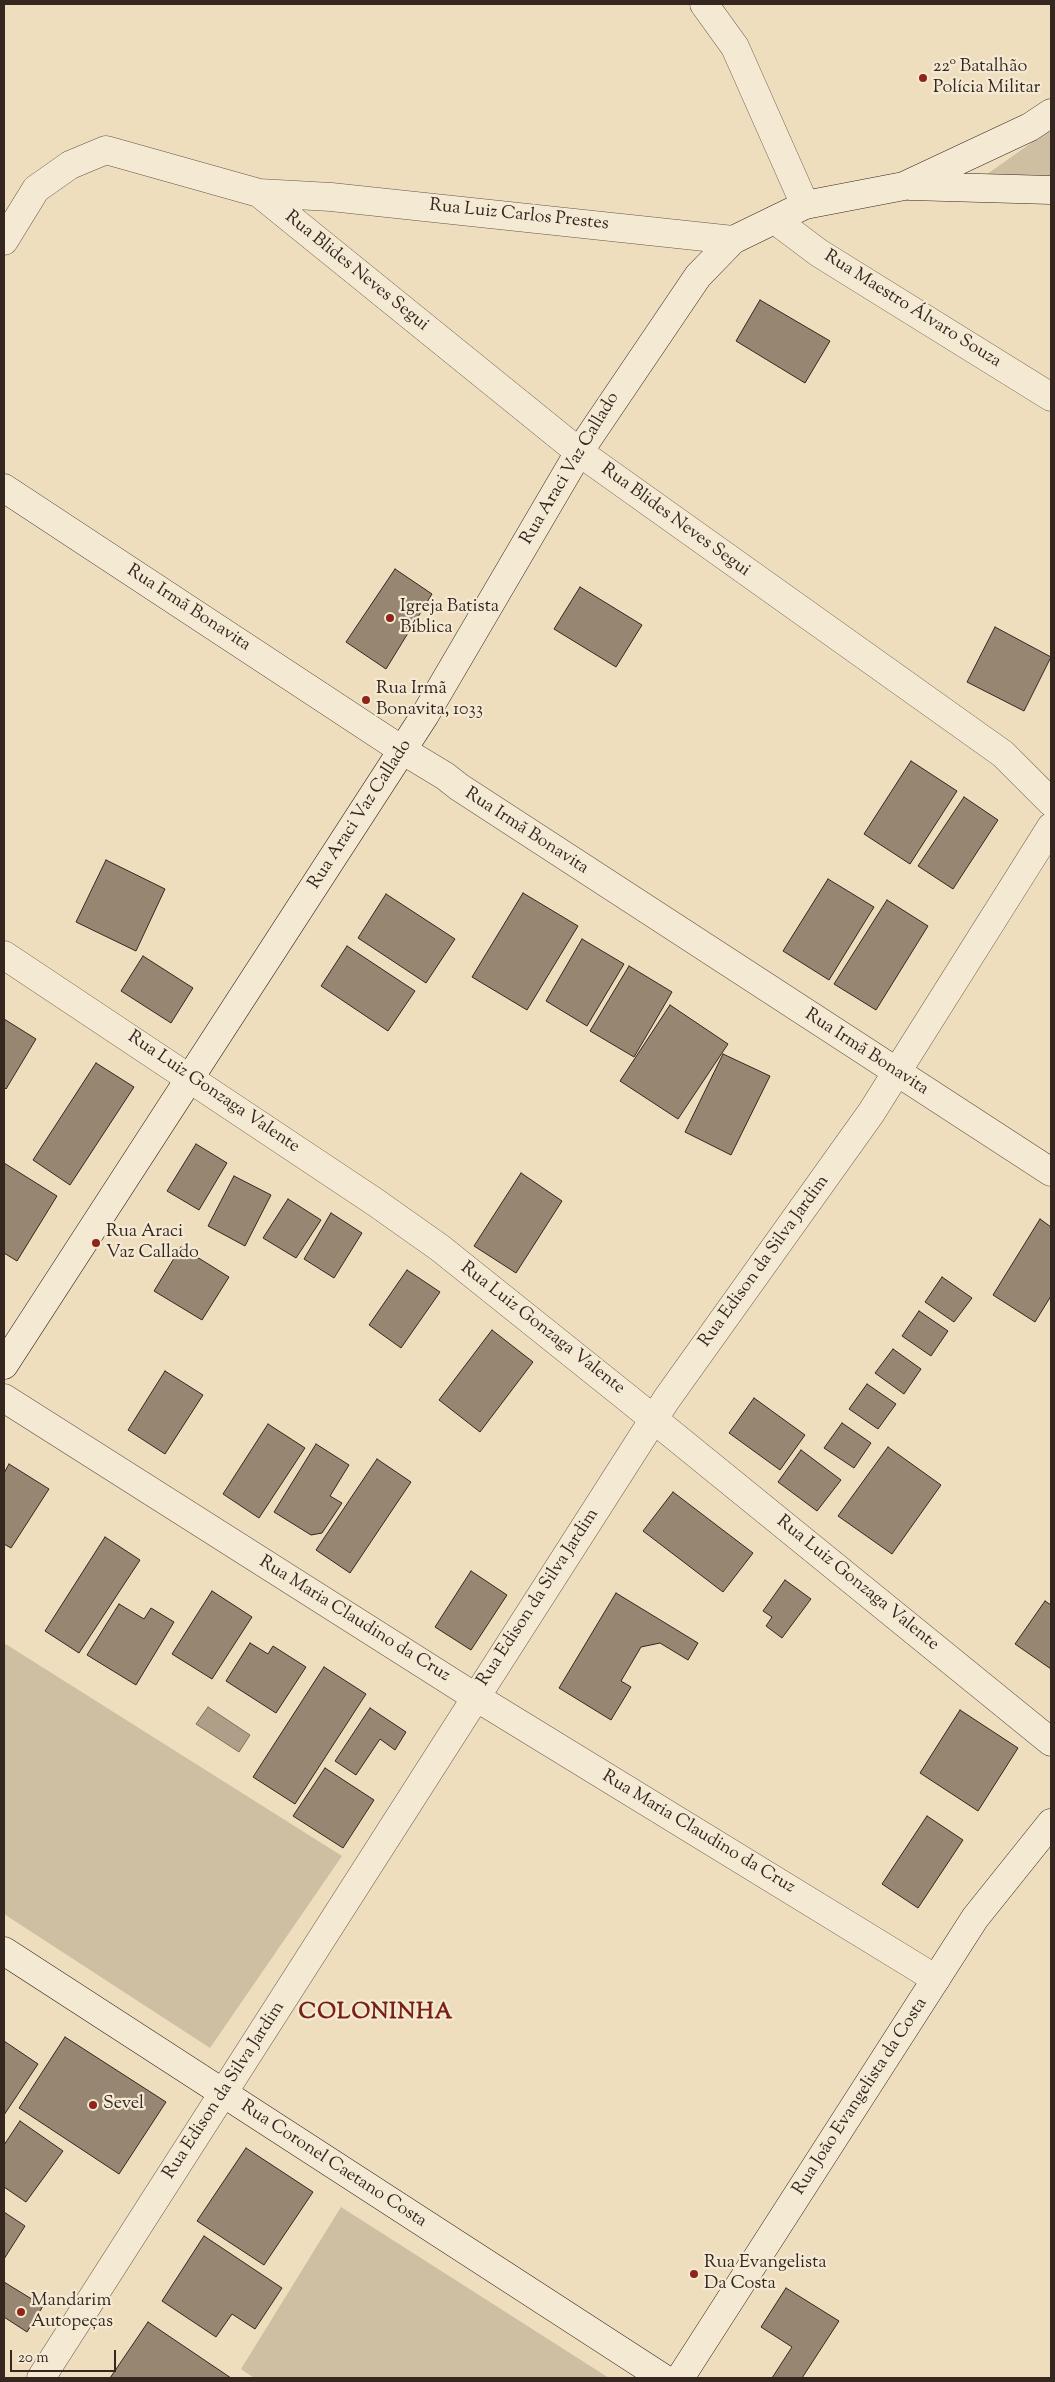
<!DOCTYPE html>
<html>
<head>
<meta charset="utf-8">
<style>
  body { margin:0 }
  #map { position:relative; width:1055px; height:2382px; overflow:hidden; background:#eedebd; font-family:"Sorts Mill Goudy",serif }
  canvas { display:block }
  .frame { position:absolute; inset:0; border:5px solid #362620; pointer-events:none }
  .scale { position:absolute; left:10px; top:2350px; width:106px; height:22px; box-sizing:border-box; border:2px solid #362620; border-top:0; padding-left:6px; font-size:15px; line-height:18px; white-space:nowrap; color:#362620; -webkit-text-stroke:4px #f4ead4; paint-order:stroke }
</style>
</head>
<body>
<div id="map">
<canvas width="1055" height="2382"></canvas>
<div class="frame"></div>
<div class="scale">20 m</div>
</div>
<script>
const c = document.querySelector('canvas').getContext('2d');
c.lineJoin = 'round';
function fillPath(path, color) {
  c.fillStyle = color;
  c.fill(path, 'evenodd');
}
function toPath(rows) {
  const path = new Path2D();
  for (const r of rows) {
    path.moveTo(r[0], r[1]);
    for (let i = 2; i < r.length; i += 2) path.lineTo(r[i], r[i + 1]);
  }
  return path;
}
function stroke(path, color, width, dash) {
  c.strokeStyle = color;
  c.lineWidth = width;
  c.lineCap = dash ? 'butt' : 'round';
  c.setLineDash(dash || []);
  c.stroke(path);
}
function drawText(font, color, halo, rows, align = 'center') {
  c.font = font + ' "Sorts Mill Goudy",serif';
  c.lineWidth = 4.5;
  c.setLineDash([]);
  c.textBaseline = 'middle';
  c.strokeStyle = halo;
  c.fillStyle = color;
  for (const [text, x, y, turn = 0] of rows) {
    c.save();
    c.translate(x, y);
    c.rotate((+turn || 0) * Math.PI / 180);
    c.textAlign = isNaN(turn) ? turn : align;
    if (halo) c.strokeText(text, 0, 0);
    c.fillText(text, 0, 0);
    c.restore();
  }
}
fillPath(toPath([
  [1051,129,1051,176,983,177,1041,136],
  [4,1643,342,1856,210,2048,4,1914],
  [341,2207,609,2378,254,2378,241,2369]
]), '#cfbfa2');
const water = toPath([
  [208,1707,250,1735,239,1752,196,1724,208,1707]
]);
fillPath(water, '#af9f88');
stroke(water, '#7f6f5e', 1);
const building = toPath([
  [760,300,830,341,805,383,736,341,760,300],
  [395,569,432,594,386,669,346,642,395,569],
  [580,587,642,625,616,667,554,629,580,587],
  [995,627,1051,657,1024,711,967,682,995,627],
  [911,761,957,791,910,864,864,834,911,761],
  [964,797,998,820,953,889,918,866,964,797],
  [106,860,165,889,136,951,76,922,106,860],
  [828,879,874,907,829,980,783,951,828,879],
  [523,893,578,926,527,1010,472,977,523,893],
  [386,894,455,939,426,983,358,938,386,894],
  [887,900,928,926,876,1010,834,984,887,900],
  [582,939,624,964,587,1026,546,1001,582,939],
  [347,946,415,991,388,1031,321,986,347,946],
  [143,956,193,988,171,1023,121,991,143,956],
  [629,966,672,992,634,1057,590,1031,629,966],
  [670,1005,728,1044,678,1119,620,1081,670,1005],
  [4,1019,36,1039,6,1089,4,1087,4,1019],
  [723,1054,770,1076,731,1155,685,1132,723,1054],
  [96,1063,134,1087,70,1185,33,1160,96,1063],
  [196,1144,227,1163,199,1210,167,1191,196,1144],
  [4,1163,57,1196,17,1261,4,1253,4,1163],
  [521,1173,562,1201,516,1273,474,1246,521,1173],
  [234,1176,271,1195,245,1246,208,1226,234,1176],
  [288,1199,321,1220,296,1258,263,1238,288,1199],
  [331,1213,362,1233,334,1278,304,1259,331,1213],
  [1040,1219,1051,1227,1051,1296,1035,1322,993,1295,1040,1219],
  [181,1247,229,1277,202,1320,154,1291,181,1247],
  [407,1270,440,1292,401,1348,369,1325,407,1270],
  [942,1277,972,1298,954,1322,925,1302,942,1277],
  [919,1311,948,1331,931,1356,902,1336,919,1311],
  [492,1330,533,1362,480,1432,439,1400,492,1330],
  [893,1349,921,1369,904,1394,875,1373,893,1349],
  [165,1371,203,1395,165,1454,128,1430,165,1371],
  [867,1384,896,1404,878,1429,849,1409,867,1384],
  [754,1398,805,1435,780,1470,729,1433,754,1398],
  [842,1423,871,1443,854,1468,824,1448,842,1423],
  [268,1424,305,1448,259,1518,223,1494,268,1424],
  [316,1444,349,1465,330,1496,342,1503,322,1533,311,1535,274,1512,316,1444],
  [888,1447,941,1485,892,1554,838,1516,888,1447],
  [801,1450,841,1480,817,1511,778,1482,801,1450],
  [377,1459,411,1482,350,1573,316,1550,377,1459],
  [9,1464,49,1489,11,1548,4,1544,4,1473,9,1464],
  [673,1492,753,1553,723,1592,643,1531,673,1492],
  [105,1537,140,1560,79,1653,45,1631,105,1537],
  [471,1571,507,1595,471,1650,435,1627,471,1571],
  [785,1580,811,1599,782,1638,766,1626,772,1617,763,1611,785,1580],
  [212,1591,252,1617,212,1679,172,1654,212,1591],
  [616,1593,698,1643,688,1660,660,1643,641,1647,621,1681,631,1687,611,1720,559,1688,616,1593],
  [1045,1601,1051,1605,1051,1669,1015,1644,1045,1601],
  [119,1604,144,1619,151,1608,174,1622,136,1685,87,1655,119,1604],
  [250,1643,268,1654,273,1646,306,1667,276,1713,226,1681,250,1643],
  [324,1667,366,1694,295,1804,253,1777,324,1667],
  [370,1708,406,1732,395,1750,380,1739,356,1775,335,1761,370,1708],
  [960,1710,1018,1748,978,1811,920,1773,960,1710],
  [325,1768,374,1800,343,1848,293,1816,325,1768],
  [927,1816,963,1840,918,1908,882,1884,927,1816],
  [65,2037,166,2102,119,2174,19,2108,65,2037],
  [4,2041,38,2064,4,2115,4,2041],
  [20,2121,63,2151,26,2202,4,2187,4,2145,20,2121],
  [246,2148,313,2192,264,2265,197,2221,246,2148],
  [4,2212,25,2226,4,2259,4,2212],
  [204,2236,282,2288,255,2329,232,2314,216,2337,162,2301,204,2236],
  [4,2282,43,2306,27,2332,4,2317,4,2282],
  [786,2288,839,2321,802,2378,772,2378,792,2347,761,2327,786,2288],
  [148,2322,231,2378,110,2378,148,2322]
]);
fillPath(building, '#968672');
stroke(building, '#362620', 1);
const street = toPath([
  [704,4,735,47,805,205],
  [259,193,579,452,1003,754,1051,802],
  [775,220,819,253,1051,397],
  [4,241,36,189,70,165,106,150,259,193,331,197,733,240],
  [402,750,445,776,459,787,1051,1172],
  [4,955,375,1202,440,1248,630,1400,1051,1742],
  [4,1398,461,1688,936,1979],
  [41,2378,666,1400,871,1113,1051,827]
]);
const secondary = toPath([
  [910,186,1051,190],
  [4,488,402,750],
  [4,1365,425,715,579,452,698,276,733,240,805,205,904,186,1030,127,1051,113],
  [4,1951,663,2378],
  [680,2378,975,1918,1051,1823]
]);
stroke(street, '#645447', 29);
stroke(secondary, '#362620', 29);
stroke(street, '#f4ead4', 28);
stroke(secondary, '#f4ead4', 28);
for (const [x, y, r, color] of [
  [923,78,5,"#8f2418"],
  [390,618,5,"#8f2418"],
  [366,700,5,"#8f2418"],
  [96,1243,5,"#8f2418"],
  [93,2105,5,"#8f2418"],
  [694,2274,5,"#8f2418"],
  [21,2312,5,"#8f2418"]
]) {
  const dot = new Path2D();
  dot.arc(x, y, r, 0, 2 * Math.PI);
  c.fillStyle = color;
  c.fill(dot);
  stroke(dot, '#f4ead4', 2);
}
drawText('18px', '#362620', '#f4ead4', [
  ["22º Batalhão",933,68],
  ["Polícia Militar",933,89],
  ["Igreja Batista",400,608],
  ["Bíblica",400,629],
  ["Rua Irmã",376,690],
  ["Bonavita, 1033",376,711],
  ["Rua Araci",106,1233],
  ["Vaz Callado",106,1254],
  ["Sevel",103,2105],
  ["Rua Evangelista",704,2264],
  ["Da Costa",704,2285],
  ["Mandarim",31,2302],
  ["Autopeças",31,2323]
], 'left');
drawText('18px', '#362620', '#f4ead4', [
  ["Rua Luiz Carlos Prestes",519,216,6],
  ["Rua Blides Neves Segui",356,272,39],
  ["Rua Maestro Álvaro Souza",912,310,32],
  ["Rua Araci Vaz Callado",571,469,-59],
  ["Rua Blides Neves Segui",675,521,36],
  ["Rua Irmã Bonavita",188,609,33],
  ["Rua Araci Vaz Callado",361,815,-57],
  ["Rua Irmã Bonavita",526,832,33],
  ["Rua Irmã Bonavita",866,1053,33],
  ["Rua Luiz Gonzaga Valente",213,1093,34],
  ["Rua Edison da Silva Jardim",765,1262,-54],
  ["Rua Luiz Gonzaga Valente",542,1329,38],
  ["Rua Luiz Gonzaga Valente",857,1584,39],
  ["Rua Edison da Silva Jardim",539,1598,-57],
  ["Rua Maria Claudino da Cruz",354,1620,32],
  ["Rua Maria Claudino da Cruz",698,1833,31],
  ["Rua Edison da Silva Jardim",225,2091,-57],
  ["Rua João Evangelista da Costa",861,2097,-57],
  ["Rua Coronel Caetano Costa",333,2165,33]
]);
c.letterSpacing = '1px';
drawText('bold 22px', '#7a1f14', '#f4ead4', [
  ["COLONINHA",376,2014]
]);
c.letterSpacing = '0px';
</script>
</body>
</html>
